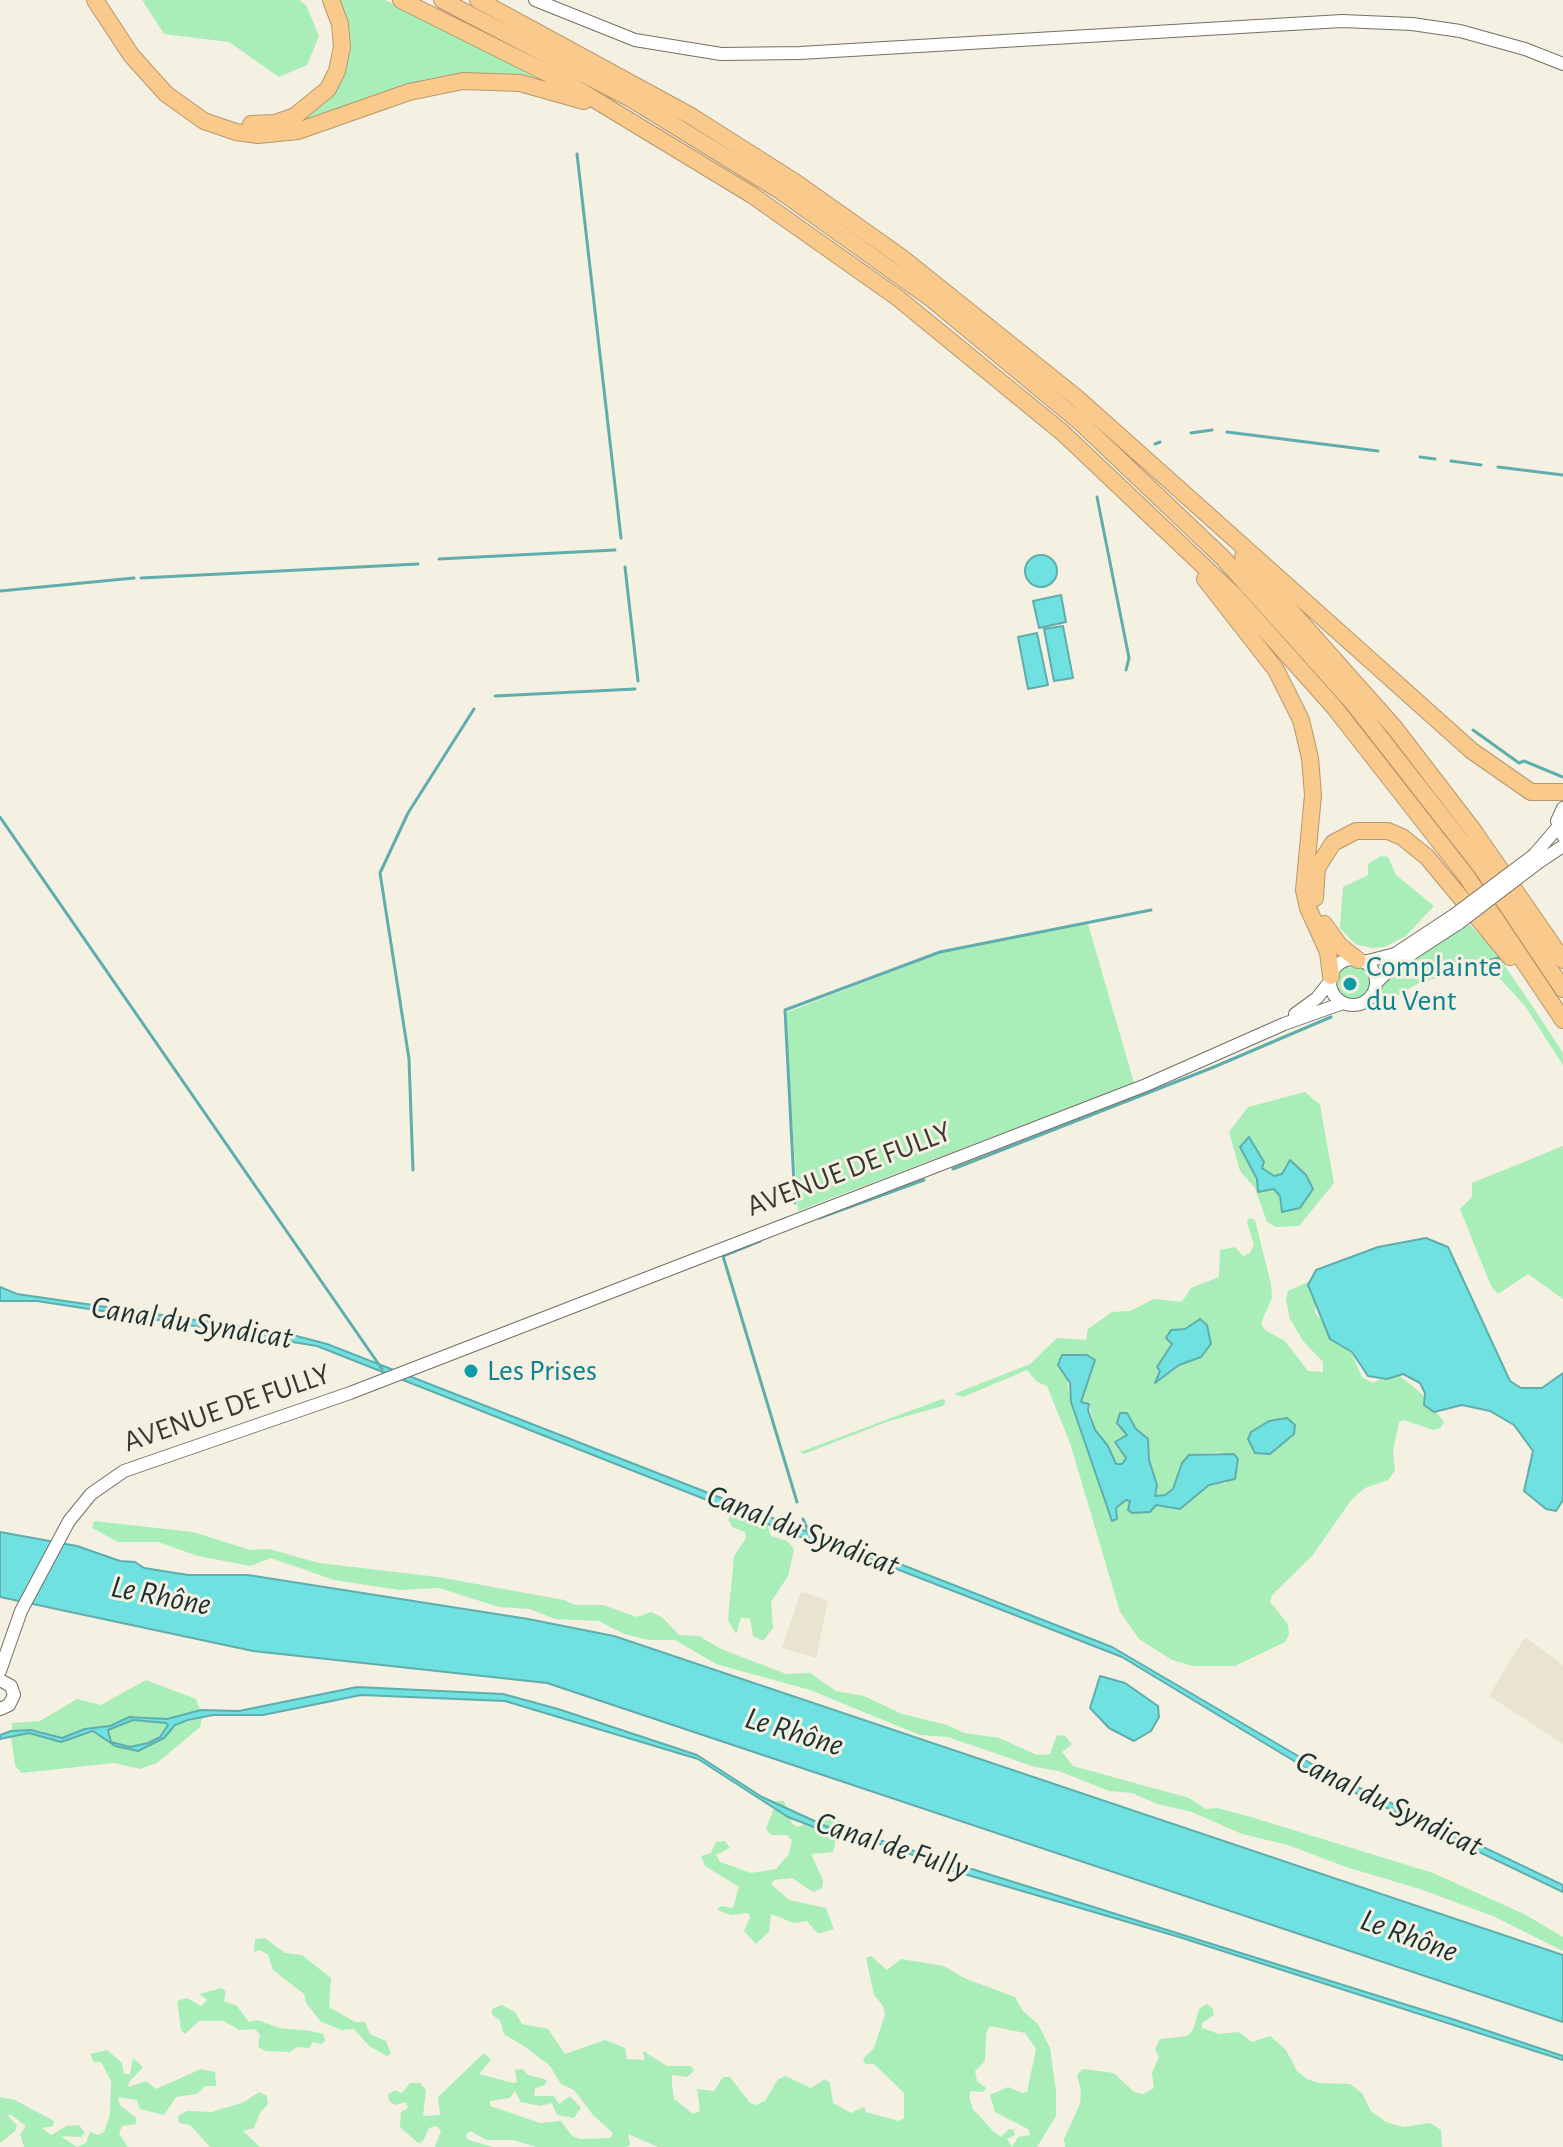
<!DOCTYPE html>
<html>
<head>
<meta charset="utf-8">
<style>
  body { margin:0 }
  canvas { display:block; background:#f4f0e2 }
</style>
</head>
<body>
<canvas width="1563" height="2147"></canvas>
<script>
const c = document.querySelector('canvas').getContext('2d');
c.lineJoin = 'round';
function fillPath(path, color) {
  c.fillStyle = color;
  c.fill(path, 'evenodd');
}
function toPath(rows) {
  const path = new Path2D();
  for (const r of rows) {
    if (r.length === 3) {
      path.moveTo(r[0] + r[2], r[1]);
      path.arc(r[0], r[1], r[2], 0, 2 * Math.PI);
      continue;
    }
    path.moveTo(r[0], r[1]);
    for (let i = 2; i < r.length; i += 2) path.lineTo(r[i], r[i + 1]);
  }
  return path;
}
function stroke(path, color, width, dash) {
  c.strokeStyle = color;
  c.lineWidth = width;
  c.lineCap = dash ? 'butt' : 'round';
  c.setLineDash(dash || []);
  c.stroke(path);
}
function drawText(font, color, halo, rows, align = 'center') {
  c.font = font + ' "Alegreya Sans",sans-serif';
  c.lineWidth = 6;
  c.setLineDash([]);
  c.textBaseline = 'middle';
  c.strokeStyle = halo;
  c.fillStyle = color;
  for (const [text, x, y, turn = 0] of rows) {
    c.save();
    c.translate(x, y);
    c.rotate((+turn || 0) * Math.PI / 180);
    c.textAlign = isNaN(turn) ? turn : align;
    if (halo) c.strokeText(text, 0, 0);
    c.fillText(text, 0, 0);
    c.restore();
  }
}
fillPath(toPath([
  [801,1592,828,1600,816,1658,782,1648],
  [1525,1637,1563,1665,1563,1744,1489,1696]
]), '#e9e4cf');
fillPath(toPath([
  [142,0,299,0,306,5,319,36,307,65,279,77,229,42,164,34],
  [337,0,385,0,485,48,533,76,536,73,566,89,501,76,300,126,299,119,332,89],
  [1381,856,1388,857,1396,875,1434,906,1406,936,1384,947,1372,948,1355,944,1340,928,1343,887,1368,875,1368,864],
  [1467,922,1494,950,1535,1010,1563,1053,1563,1065,1525,1006,1491,969,1476,966,1419,983,1393,998,1380,992,1382,981,1389,973],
  [1088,924,1134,1083,798,1211,785,1013,941,953],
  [1353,982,17],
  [1305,1092,1320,1105,1334,1183,1299,1226,1276,1227,1267,1222,1255,1188,1240,1171,1229,1132,1248,1107],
  [1563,1146,1563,1299,1528,1274,1498,1294,1491,1286,1460,1209,1472,1197,1472,1183],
  [1249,1218,1255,1220,1271,1284,1272,1298,1261,1323,1265,1330,1285,1341,1308,1371,1323,1372,1323,1362,1303,1341,1290,1319,1286,1300,1288,1291,1310,1281,1317,1285,1315,1313,1352,1354,1362,1377,1373,1383,1390,1373,1399,1375,1422,1394,1444,1422,1440,1428,1433,1430,1404,1420,1399,1422,1393,1451,1395,1471,1388,1480,1365,1488,1352,1499,1312,1556,1272,1595,1270,1602,1288,1624,1289,1635,1285,1642,1235,1666,1193,1666,1172,1660,1139,1639,1120,1612,1070,1443,1047,1386,1037,1382,1027,1370,963,1397,954,1394,1030,1364,1057,1338,1086,1340,1088,1329,1112,1312,1130,1311,1154,1299,1182,1302,1191,1288,1219,1277,1220,1250,1235,1247,1243,1256,1250,1253,1254,1245,1247,1222],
  [1062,1355,1075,1355,1087,1375,1081,1402,1089,1403,1095,1430,1108,1446,1116,1464,1122,1464,1126,1458,1115,1442,1127,1435,1123,1430,1127,1413,1136,1429,1148,1439,1149,1460,1157,1487,1155,1496,1165,1495,1173,1489,1182,1463,1189,1455,1220,1452,1227,1483,1209,1485,1180,1509,1156,1505,1145,1513,1126,1500,1116,1508,1112,1521,1071,1402],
  [942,1399,946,1401,943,1406,889,1421,804,1454,800,1452],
  [752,1509,764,1514,771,1536,787,1541,794,1549,788,1576,771,1602,773,1628,763,1641,753,1636,750,1618,741,1618,736,1634,728,1620,734,1556,746,1538,745,1532,732,1527,728,1519,735,1510],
  [94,1521,193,1532,250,1550,269,1549,319,1563,438,1577,564,1600,575,1605,603,1605,637,1617,651,1612,662,1617,679,1635,699,1636,721,1649,786,1674,810,1673,836,1691,864,1696,902,1714,947,1725,964,1733,999,1738,1037,1755,1050,1754,1057,1735,1065,1736,1072,1744,1062,1752,1073,1766,1189,1798,1206,1809,1217,1808,1251,1817,1433,1873,1524,1914,1563,1937,1563,1951,1493,1916,1420,1889,1346,1867,1288,1845,1242,1834,1192,1812,1157,1804,1132,1793,1109,1791,1059,1771,1035,1767,948,1737,920,1735,810,1690,716,1664,675,1640,649,1640,624,1634,599,1621,555,1619,530,1609,499,1607,439,1588,399,1590,334,1580,271,1558,250,1566,198,1556,158,1542,118,1542,92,1528],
  [146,1680,196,1699,200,1710,167,1719,135,1716,110,1726,81,1730,62,1738,37,1730,12,1731,12,1723,40,1721,77,1699,101,1705],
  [202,1718,200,1727,157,1763,140,1769,114,1763,21,1773,15,1765,11,1737,22,1733,39,1734,61,1742,96,1732,110,1744,138,1751,164,1738,175,1725],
  [133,1720,166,1723,168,1725,165,1732,148,1743,130,1747,111,1742,108,1730],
  [777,1801,784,1801,792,1824,798,1827,815,1820,836,1818,840,1821,833,1852,811,1854,823,1880,822,1888,813,1892,792,1878,774,1880,771,1884,789,1900,826,1908,834,1929,818,1934,807,1921,794,1923,771,1914,769,1932,756,1944,744,1931,750,1917,748,1913,731,1915,717,1910,721,1906,733,1908,739,1887,705,1866,701,1856,711,1853,716,1842,725,1841,730,1848,716,1855,720,1862,751,1873,776,1869,789,1854,792,1840,787,1835,771,1835,766,1829],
  [265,1938,285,1953,302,1955,331,1978,329,2007,355,2022,365,2022,370,2034,386,2041,391,2053,387,2056,369,2046,354,2029,342,2030,321,2022,306,2003,304,1994,273,1970,268,1955,260,1950,254,1952,255,1939],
  [871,1956,887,1970,901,1959,944,1966,964,1978,1015,1997,1023,2011,1038,2024,1050,2048,1056,2091,1056,2116,1037,2147,658,2147,628,2134,630,2145,626,2147,536,2147,513,2140,487,2140,470,2131,466,2135,468,2140,493,2147,435,2147,441,2131,437,2126,429,2128,423,2141,418,2143,400,2127,401,2112,408,2108,406,2102,395,2105,389,2101,388,2094,395,2090,402,2093,410,2083,420,2083,426,2090,423,2116,440,2115,438,2097,484,2053,491,2060,479,2074,513,2083,517,2082,515,2070,523,2069,528,2075,547,2080,545,2085,535,2088,534,2096,554,2096,559,2104,570,2096,581,2108,574,2118,557,2115,552,2103,540,2106,521,2102,515,2091,510,2098,490,2101,490,2106,540,2123,561,2121,572,2136,580,2139,610,2138,613,2133,593,2115,574,2090,561,2084,550,2066,527,2048,504,2034,500,2020,492,2015,492,2009,502,2005,515,2012,522,2024,548,2029,565,2054,605,2040,625,2048,627,2059,645,2060,643,2051,667,2066,691,2066,694,2071,687,2077,672,2075,672,2084,674,2099,693,2114,700,2111,697,2089,714,2091,723,2077,730,2077,750,2103,756,2105,765,2101,778,2079,785,2076,811,2088,825,2079,830,2083,833,2103,851,2113,864,2107,866,2112,899,2121,904,2118,904,2093,874,2064,865,2064,863,2059,874,2048,885,2014,883,2006,874,1995,866,1958],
  [990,2026,1025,2033,1036,2049,1027,2092,1022,2093,1008,2087,990,2095,995,2112,1028,2129,1030,2135,1018,2137,1012,2147,1007,2139,1015,2135,1014,2130,1009,2129,1001,2137,994,2132,973,2109,969,2097,971,2091,984,2092,986,2088,977,2081,975,2071,985,2061,986,2033],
  [222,1988,226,1992,224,2001,237,2006,249,2022,258,2020,279,2028,311,2031,323,2034,325,2040,322,2044,313,2042,309,2048,297,2047,290,2052,266,2051,258,2047,260,2035,255,2029,239,2030,224,2021,199,2021,185,2034,181,2030,177,2001,187,1998,201,2006,207,2000,199,1994],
  [1207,2004,1213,2009,1214,2015,1202,2023,1202,2028,1219,2034,1239,2032,1252,2042,1270,2036,1286,2050,1297,2071,1307,2079,1318,2083,1350,2084,1362,2093,1371,2111,1386,2122,1403,2127,1430,2123,1441,2130,1442,2147,1065,2147,1064,2139,1080,2104,1081,2091,1077,2075,1083,2069,1114,2073,1134,2092,1143,2094,1154,2088,1152,2073,1159,2057,1155,2049,1160,2039,1187,2036,1193,2030,1199,2009],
  [107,2050,122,2063,124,2074,130,2074,133,2058,143,2067,129,2082,128,2087,146,2081,156,2089,201,2069,215,2072,216,2086,205,2086,197,2094,176,2097,164,2115,140,2109,137,2100,118,2097,120,2105,136,2118,136,2124,122,2126,119,2134,128,2147,24,2147,20,2134,26,2126,10,2114,8,2116,17,2125,15,2131,0,2143,0,2097,15,2100,54,2121,53,2126,42,2128,51,2135,67,2126,79,2125,85,2133,81,2137,61,2136,77,2147,86,2143,90,2132,98,2135,104,2132,110,2115,111,2081,101,2062,94,2062,90,2054],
  [259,2092,267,2096,268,2104,260,2113,254,2128,243,2131,260,2147,210,2147,190,2125,179,2123,178,2116,187,2111,212,2112,244,2102]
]), '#a9eeb9');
const water = toPath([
  [1041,571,16],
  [1061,595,1066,622,1039,628,1033,601,1061,595],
  [1063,626,1073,678,1054,681,1044,629,1063,626],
  [1037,633,1048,685,1028,689,1018,637,1037,633],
  [1249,1137,1264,1162,1262,1168,1274,1176,1282,1174,1290,1160,1306,1175,1313,1189,1300,1208,1282,1212,1280,1196,1274,1189,1258,1192,1257,1179,1240,1147,1249,1137],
  [1426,1238,1448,1247,1510,1381,1521,1388,1542,1388,1563,1373,1563,1500,1556,1511,1546,1509,1524,1491,1533,1451,1514,1425,1490,1411,1462,1405,1434,1412,1424,1405,1425,1393,1420,1383,1403,1374,1387,1379,1368,1376,1352,1352,1330,1339,1308,1285,1316,1270,1378,1247,1426,1238],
  [0,1287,17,1294,285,1333,327,1344,834,1542,859,1548,1112,1647,1322,1770,1563,1885,1563,1892,1314,1773,1122,1657,956,1592,850,1551,826,1547,317,1346,115,1313,37,1301,0,1301,0,1287],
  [1200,1319,1207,1325,1211,1344,1201,1357,1179,1365,1155,1383,1160,1371,1157,1367,1172,1344,1166,1338,1171,1330,1185,1329,1200,1319],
  [1062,1355,1087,1355,1095,1360,1081,1402,1089,1404,1088,1410,1095,1430,1108,1446,1116,1464,1122,1464,1126,1458,1115,1442,1127,1435,1117,1423,1120,1413,1127,1413,1136,1429,1148,1439,1149,1460,1157,1485,1155,1496,1165,1495,1173,1489,1182,1463,1189,1455,1234,1454,1238,1459,1235,1479,1209,1485,1180,1509,1156,1505,1150,1512,1132,1513,1128,1510,1130,1501,1126,1500,1116,1508,1117,1519,1112,1521,1071,1402,1070,1383,1058,1365,1062,1355],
  [1287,1418,1295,1425,1294,1434,1270,1454,1255,1453,1248,1439,1251,1432,1269,1421,1287,1418],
  [0,1532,77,1546,120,1561,135,1562,144,1568,188,1575,248,1575,528,1619,614,1636,1563,1955,1563,2022,547,1683,253,1651,0,1597,0,1532],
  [1100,1676,1125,1683,1158,1706,1159,1717,1151,1731,1134,1741,1109,1728,1090,1708,1100,1676],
  [357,1687,503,1694,558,1709,697,1755,762,1797,832,1829,863,1835,1452,2019,1563,2056,1563,2060,1179,1937,954,1871,905,1852,871,1841,845,1839,788,1817,698,1759,505,1701,361,1695,263,1715,213,1715,188,1720,175,1725,164,1738,138,1751,115,1746,93,1731,61,1742,29,1733,0,1739,0,1735,11,1731,31,1730,62,1738,85,1729,110,1726,129,1717,167,1719,201,1710,239,1711,357,1687],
  [133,1720,166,1723,168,1725,160,1737,148,1743,130,1747,111,1742,108,1730,133,1720]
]);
fillPath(water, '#6fe1e1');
stroke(water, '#5faead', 2);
stroke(toPath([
  [577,154,621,538],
  [1227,432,1378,451],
  [1191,433,1212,430],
  [1155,444,1160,442],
  [1420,457,1435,459],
  [1451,461,1481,465],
  [1498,467,1563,475],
  [1097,497,1129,658,1126,670],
  [439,559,615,550],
  [625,567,638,681],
  [141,578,418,564],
  [0,591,134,578],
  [495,696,635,689],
  [1473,730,1519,763,1524,761,1563,777],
  [0,817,382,1369],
  [1481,963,1499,958],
  [953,1169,1214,1067,1331,1017],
  [413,1170,409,1059,380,873,408,813,474,709],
  [795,1203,785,1010,940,952,1151,910],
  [819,1218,924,1180],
  [760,1241,723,1256,797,1502],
  [803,1519,809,1533]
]), '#5faead', 3);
const secondary = toPath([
  [535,0,635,40,721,54,800,53,1342,21,1412,24,1460,31,1525,49,1563,64],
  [1563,808,1557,821,1563,836],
  [1534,855,1558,827],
  [1539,862,1563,846],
  [1353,982,23],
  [1364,962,1395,954,1454,915],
  [1376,983,1396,964,1459,923],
  [1295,1014,1317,998,1331,980],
  [0,1671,21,1611,69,1521,91,1494,124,1471,350,1393,1146,1085,1284,1024,1343,1003],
  [0,1680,11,1686,14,1695,9,1705,0,1709]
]);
const highway = toPath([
  [95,0,131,55,166,94,204,121,236,132,258,135,298,131,409,92,463,81,520,83,584,101],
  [401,0,569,84,752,195,898,298,1063,433,1235,596,1334,707,1467,877,1563,1020],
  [442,0,633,100,779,190,933,300,1080,422,1223,558,1354,704,1482,868,1563,989],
  [478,0,691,116,795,182,901,257,1077,398,1472,751,1531,792,1563,792],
  [251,124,275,123,295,116,328,89,337,71,342,47,340,24,331,0],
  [1243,557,1394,727,1473,830,1563,960],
  [1205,579,1276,670,1301,720,1310,758,1313,795,1304,890,1308,908,1328,952,1331,976],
  [1315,898,1317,868,1333,843,1356,831,1388,831,1402,837,1427,857,1510,957],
  [1324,924,1340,946,1358,960]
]);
stroke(secondary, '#736f63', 14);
stroke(highway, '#b7976e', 18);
stroke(secondary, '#fff', 12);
stroke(highway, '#faca8d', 16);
const secondaryBridge = toPath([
  [1454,915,1534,855],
  [1459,923,1539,862]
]);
stroke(secondaryBridge, '#736f63', 14, []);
stroke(secondaryBridge, '#fff', 12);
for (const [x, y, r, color] of [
  [1350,984,8,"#0f9aa8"],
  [471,1371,8,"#0f9aa8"]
]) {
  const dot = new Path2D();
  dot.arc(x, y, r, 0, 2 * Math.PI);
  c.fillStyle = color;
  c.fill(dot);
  stroke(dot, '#f4f0e2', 3);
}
drawText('30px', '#0d838f', '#f4f0e2', [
  ["Complainte",1366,967],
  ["du Vent",1366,1001],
  ["Les Prises",487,1371]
], 'left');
drawText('30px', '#3a3833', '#f4f0e2', [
  ["AVENUE DE FULLY",849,1169,-21],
  ["AVENUE DE FULLY",227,1408,-19]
]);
drawText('italic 32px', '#1b3030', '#f4f0e2', [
  ["Canal du Syndicat",192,1323,9],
  ["Canal du Syndicat",803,1531,21],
  ["Le Rhône",161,1596,11],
  ["Le Rhône",794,1732,17],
  ["Canal du Syndicat",1389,1804,26],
  ["Canal de Fully",892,1846,18],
  ["Le Rhône",1409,1936,20]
]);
</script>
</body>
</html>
